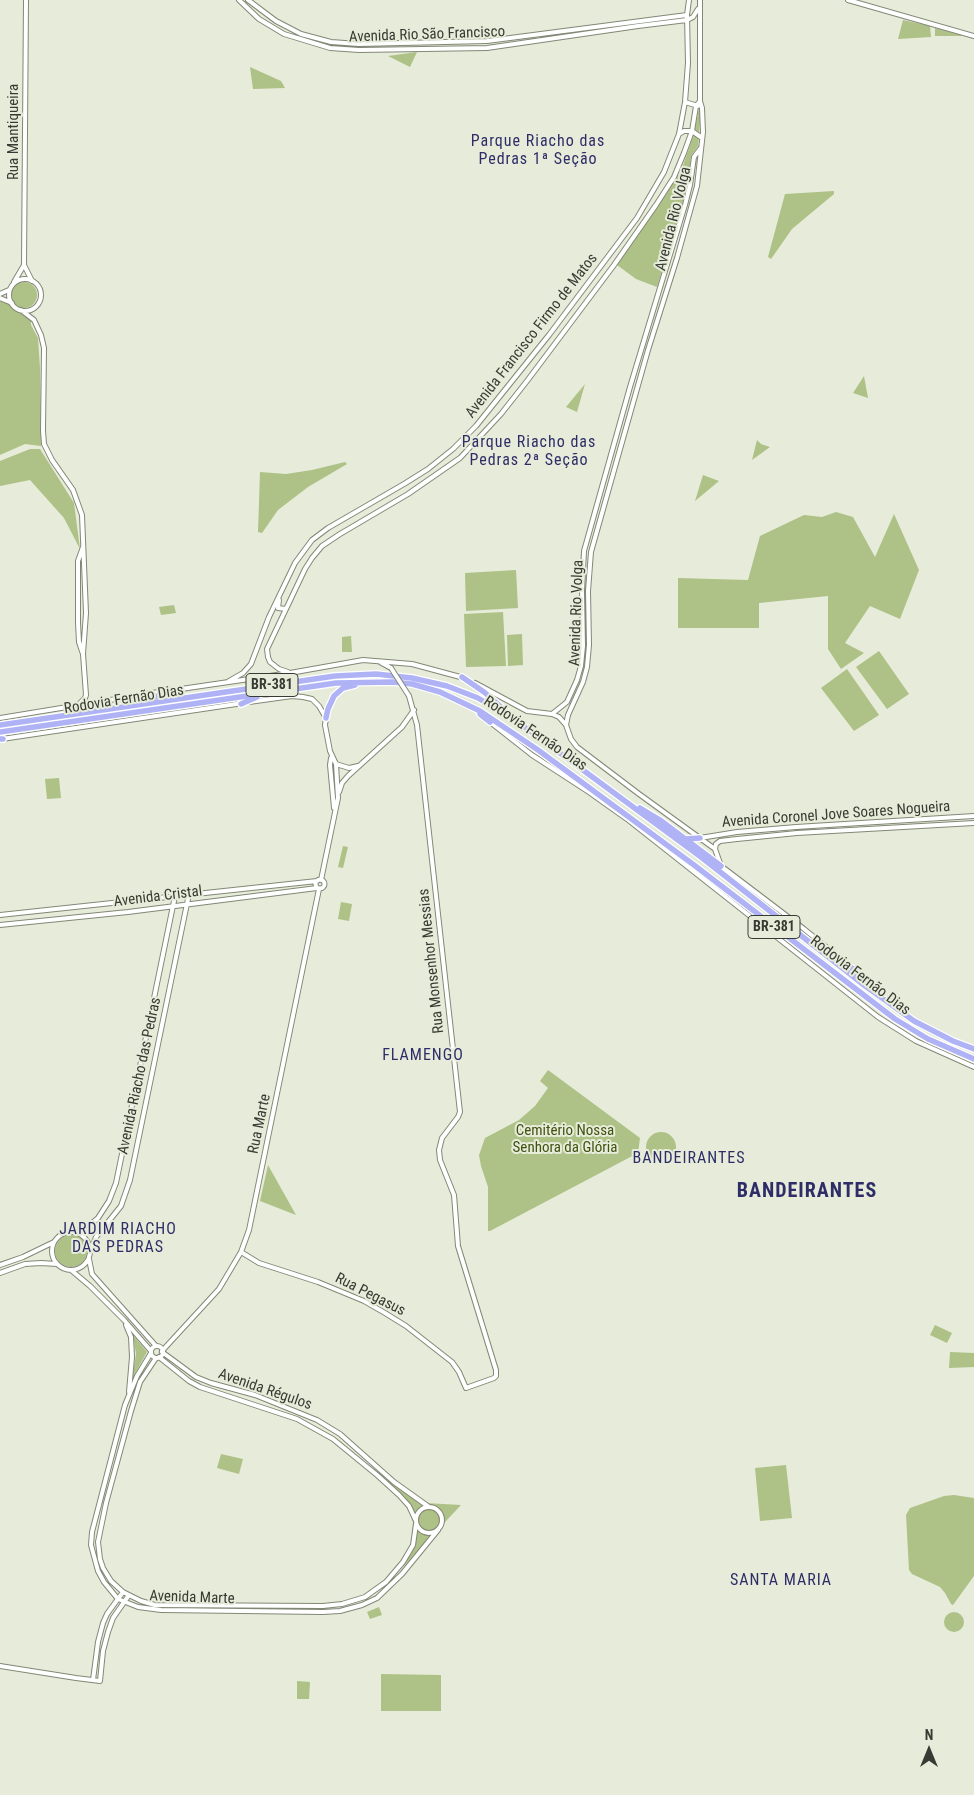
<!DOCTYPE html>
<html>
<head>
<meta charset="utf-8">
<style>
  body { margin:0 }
  #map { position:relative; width:974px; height:1795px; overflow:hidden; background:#e6ecd9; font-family:"Roboto Condensed",sans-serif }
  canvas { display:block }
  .north { position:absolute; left:904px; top:1725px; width:50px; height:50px; -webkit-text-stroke:4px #e6ecd9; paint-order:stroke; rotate:0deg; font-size:14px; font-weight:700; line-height:20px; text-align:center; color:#383b33 }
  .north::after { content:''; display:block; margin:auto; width:18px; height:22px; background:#383b33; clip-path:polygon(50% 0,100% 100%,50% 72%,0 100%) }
</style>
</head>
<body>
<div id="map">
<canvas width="974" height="1795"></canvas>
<div class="north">N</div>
</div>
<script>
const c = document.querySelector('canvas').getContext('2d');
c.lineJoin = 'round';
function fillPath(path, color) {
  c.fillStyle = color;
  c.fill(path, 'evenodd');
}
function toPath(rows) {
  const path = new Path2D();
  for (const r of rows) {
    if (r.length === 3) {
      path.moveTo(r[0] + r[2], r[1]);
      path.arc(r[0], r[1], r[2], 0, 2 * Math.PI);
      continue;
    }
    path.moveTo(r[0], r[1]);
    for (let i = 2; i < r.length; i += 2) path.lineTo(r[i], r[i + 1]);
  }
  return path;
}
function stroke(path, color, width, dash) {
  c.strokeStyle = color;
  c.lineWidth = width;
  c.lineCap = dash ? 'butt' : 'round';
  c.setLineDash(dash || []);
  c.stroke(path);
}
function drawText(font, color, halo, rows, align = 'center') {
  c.font = font + ' "Roboto Condensed",sans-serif';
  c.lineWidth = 4;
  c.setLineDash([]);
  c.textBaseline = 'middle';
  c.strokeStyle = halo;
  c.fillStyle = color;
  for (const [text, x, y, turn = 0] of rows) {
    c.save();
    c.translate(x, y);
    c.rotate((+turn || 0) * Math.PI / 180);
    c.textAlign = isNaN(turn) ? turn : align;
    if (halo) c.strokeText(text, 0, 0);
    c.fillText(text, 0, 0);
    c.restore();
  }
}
fillPath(toPath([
  [903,20,930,26,931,37,898,39],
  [935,28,964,36,965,36,935,36],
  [417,52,410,67,388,56],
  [250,67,281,81,285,88,253,89],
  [699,108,701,111,698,146,691,156,688,185,657,287,636,279,617,265,681,171,694,134],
  [834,191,834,194,792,229,771,259,768,257,785,194],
  [24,295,13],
  [0,301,10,304,31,320,31,325,38,338,40,368,41,446,25,444,0,455],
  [864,376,868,398,853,393],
  [585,384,577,412,566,407],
  [757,440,761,444,770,447,752,460],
  [30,449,40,449,74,503,80,549,64,518,30,480,0,486,0,461],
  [345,462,347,464,308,487,278,510,262,533,258,532,260,472,286,474,312,470],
  [703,475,719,481,695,501],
  [836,512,853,517,875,557,894,514,919,570,900,619,870,606,845,643,864,653,841,669,828,649,828,596,759,603,759,628,678,628,678,578,748,580,760,536,804,515,822,517],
  [516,570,518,608,466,611,465,573],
  [174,605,176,613,161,615,159,607],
  [503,612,506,666,466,667,464,614],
  [522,634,523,665,508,666,507,635],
  [351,636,352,652,342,652,342,637],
  [879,651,909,694,887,709,856,667],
  [847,669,879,715,854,731,821,688],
  [59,778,61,798,47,799,45,779],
  [343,846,348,847,343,868,338,867],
  [341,902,352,904,349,921,338,919],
  [548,1070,640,1138,638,1153,490,1231,488,1231,488,1187,481,1166,479,1155,485,1138,519,1120,535,1106,548,1088,540,1081],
  [661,1147,15],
  [268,1165,296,1215,260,1201],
  [71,1251,16],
  [935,1325,952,1333,947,1343,930,1335],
  [133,1335,147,1352,132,1379,136,1354],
  [950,1352,974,1353,974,1367,949,1368],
  [221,1454,243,1459,239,1474,217,1468],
  [786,1465,792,1518,760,1521,755,1468],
  [387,1479,425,1503,461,1505,404,1566,412,1539,413,1522,409,1510],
  [954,1495,974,1498,974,1576,953,1605,951,1604,945,1593,940,1587,912,1574,909,1570,906,1515,910,1508,944,1496],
  [379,1607,382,1615,370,1619,367,1612],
  [954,1622,10],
  [381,1674,441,1675,441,1711,381,1711],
  [297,1681,310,1682,309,1699,297,1699]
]), '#aec186');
const minor = toPath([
  [26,0,24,265,32,281],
  [239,0,259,19,284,34,330,48,359,50,487,48,638,26,687,20,693,17,698,9],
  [248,0,276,21,301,34,331,42,359,44,487,41,687,15],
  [848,0,974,36],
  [685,102,698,106],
  [679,134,684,131,692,131,702,138],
  [25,295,16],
  [14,282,24,265],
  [0,294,9,290],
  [0,298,12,303],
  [21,310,34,320,41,335,44,348,43,431,44,444,52,460,73,490,82,515,86,613,83,654],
  [279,600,278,608,286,609],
  [380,662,391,668],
  [288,672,279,669,270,662,268,657,267,649,305,569,312,558,322,546,340,534,408,494,460,458,501,414,527,381,614,265,656,205,674,177,684,153,692,131,696,106,700,101,700,0],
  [229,681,243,673,251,664,269,617,295,563,312,540,328,528,404,484,428,469,453,449,476,426,549,335,637,218,664,172,679,134,685,102,688,63,687,15,689,0],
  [475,683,527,711,552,714,559,717,566,725,571,739,577,747,639,794,715,849,721,866,804,929,852,968],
  [181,689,290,673,363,660,412,664,464,678],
  [249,702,292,696,303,697,312,699,319,706,326,718,325,725,330,751,336,764,338,798,321,880],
  [78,705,85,698,86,695,83,654,79,642,78,623,78,561,83,547],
  [552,714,567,702,577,680,581,666,583,646,582,591,584,551,630,387,685,205,690,185,694,157,700,149],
  [0,718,171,690],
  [490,722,532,755,589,792,627,819,878,1017,916,1041,974,1067],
  [566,725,568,715,583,682,587,667,589,645,588,591,591,552,648,350,677,258,697,186,703,132,702,108,700,101],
  [2,739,243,703],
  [331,758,330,765,334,808],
  [336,764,349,768,358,766],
  [339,792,342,783,348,776,402,727,414,710],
  [700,838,737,832,796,827,974,816],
  [715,849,716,844,720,841,737,839,797,833,974,823],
  [320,884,4.5],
  [0,915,317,881],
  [0,925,128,912,317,888],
  [74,1232,85,1229,98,1218,109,1201,116,1183,175,896],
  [71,1251,19],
  [90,1252,96,1237,121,1206,130,1180,189,894],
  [241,1252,259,1263,318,1282,364,1301,385,1313,406,1326,452,1362,459,1372,466,1388,494,1378,496,1376,496,1370,458,1246,454,1195,440,1160,439,1150,442,1138,458,1117,460,1112,417,725,409,696],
  [89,1259,92,1274,156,1346],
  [0,1265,23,1257,54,1242],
  [71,1270,90,1286,124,1320,151,1351],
  [0,1273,25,1264,41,1263,57,1264],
  [126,1325,131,1337,132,1357,129,1392],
  [157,1352,6],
  [162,1351,219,1289,241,1252,249,1230,319,889],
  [162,1352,196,1377,211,1383,255,1395,317,1420,340,1434,394,1482,429,1507],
  [151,1353,137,1376,125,1405,92,1532,91,1545,98,1571,104,1582,118,1599,138,1607,161,1610,323,1612,340,1611,362,1605,377,1598,402,1574,438,1530],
  [159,1357,189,1381,200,1387,297,1419,333,1439,377,1475,399,1495,409,1506,416,1521],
  [156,1358,140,1382,131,1411,106,1503,98,1542,100,1559,103,1568,111,1581,123,1592,141,1601,155,1605,323,1606,342,1604,365,1597,386,1582,403,1562,413,1545,416,1524],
  [429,1520,13],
  [0,1666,76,1678,100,1681,103,1651,108,1632,113,1618,129,1595],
  [93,1680,98,1642,103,1623,107,1614,123,1592]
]);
const highway = toPath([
  [462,677,484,692,508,713],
  [135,701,175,692,181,689],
  [241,704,257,697],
  [480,714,490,722],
  [326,718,328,709,334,696,343,688,355,685],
  [0,725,335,676,376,674,412,678,447,686,478,698,515,720,701,857,864,985,914,1021,953,1041,974,1049],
  [0,732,336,683,393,682,412,684,440,692,480,711,538,750,694,865,895,1019,928,1039,974,1059],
  [0,739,3,739],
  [640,808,660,820,721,866],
  [685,839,700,838],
  [852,968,875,990]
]);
stroke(minor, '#828876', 6);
stroke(highway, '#fff', 8);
stroke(minor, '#fff', 4);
stroke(highway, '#afb3f6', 5.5);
const minorBridge = toPath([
  [391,668,409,696]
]);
stroke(minorBridge, '#828876', 6, []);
stroke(minorBridge, '#fff', 4);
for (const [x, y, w] of [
  [272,685,52],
  [774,927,52]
]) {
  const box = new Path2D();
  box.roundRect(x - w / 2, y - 11.5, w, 23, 4);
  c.fillStyle = '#e6ecd9';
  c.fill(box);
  stroke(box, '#383b33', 1);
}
drawText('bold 14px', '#383b33', null, [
  ["BR-381",272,685],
  ["BR-381",774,927]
]);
drawText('15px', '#383b33', '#e6ecd9', [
  ["Avenida Rio São Francisco",427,35,-2],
  ["Rua Mantiqueira",14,132,-90],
  ["Avenida Rio Volga",674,219,-76],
  ["Avenida Francisco Firmo de Matos",532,336,-52],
  ["Avenida Rio Volga",577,613,-88],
  ["Rodovia Fernão Dias",124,700,-9],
  ["Rodovia Fernão Dias",535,734,34],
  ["Avenida Coronel Jove Soares Nogueira",836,815,-4],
  ["Avenida Cristal",158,897,-7],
  ["Rua Monsenhor Messias",432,961,-96],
  ["Rodovia Fernão Dias",860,976,37],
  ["Avenida Riacho das Pedras",140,1076,-78],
  ["Rua Marte",260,1124,-78],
  ["Rua Pegasus",370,1295,27],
  ["Avenida Régulos",265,1390,19],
  ["Avenida Marte",192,1598,2]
]);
drawText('15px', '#415211', '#e6ecd9', [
  ["Cemitério Nossa",565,1131],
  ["Senhora da Glória",565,1148]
]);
c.letterSpacing = '1px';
drawText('16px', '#2f2d68', '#e6ecd9', [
  ["Parque Riacho das",538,142],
  ["Pedras 1ª Seção",538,160],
  ["Parque Riacho das",529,443],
  ["Pedras 2ª Seção",529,461],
  ["FLAMENGO",423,1056],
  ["BANDEIRANTES",689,1159],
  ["JARDIM RIACHO",118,1230],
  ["DAS PEDRAS",118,1248],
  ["SANTA MARIA",781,1581]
]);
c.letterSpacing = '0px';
c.letterSpacing = '1px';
drawText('bold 20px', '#2f2d68', '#e6ecd9', [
  ["BANDEIRANTES",807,1192]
]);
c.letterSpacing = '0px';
</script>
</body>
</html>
